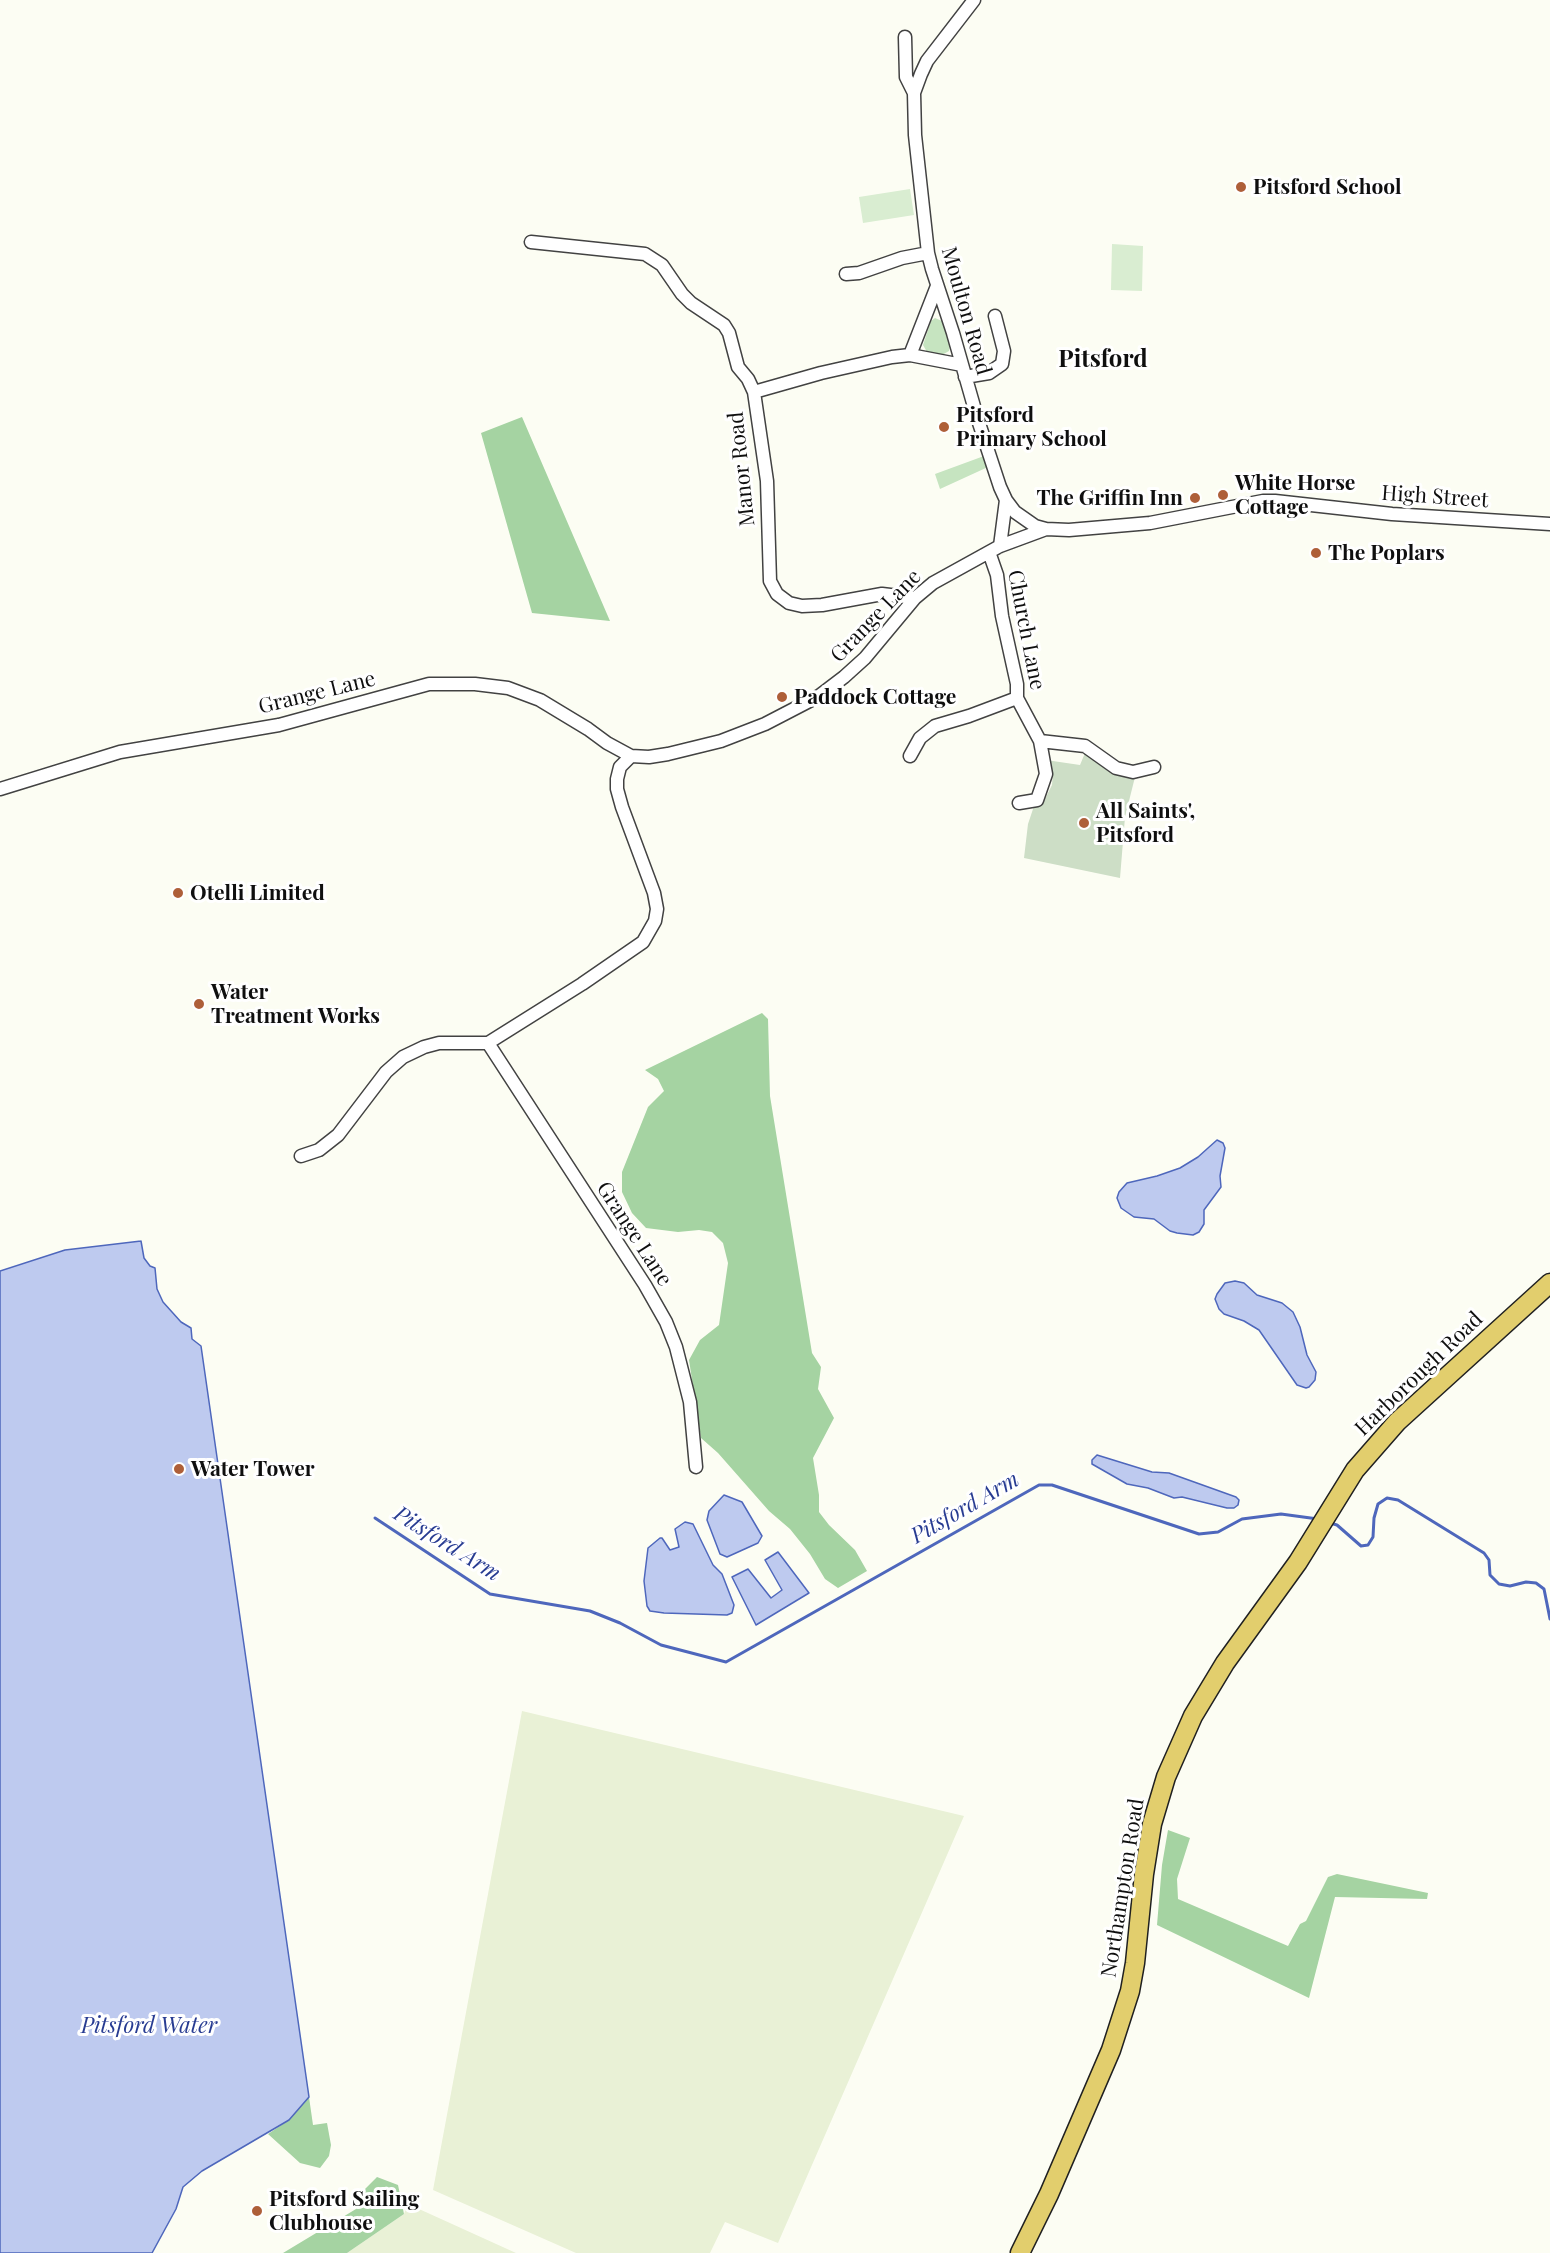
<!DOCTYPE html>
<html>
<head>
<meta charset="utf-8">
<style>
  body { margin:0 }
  canvas { display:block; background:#fcfdf3 }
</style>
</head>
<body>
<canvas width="1550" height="2253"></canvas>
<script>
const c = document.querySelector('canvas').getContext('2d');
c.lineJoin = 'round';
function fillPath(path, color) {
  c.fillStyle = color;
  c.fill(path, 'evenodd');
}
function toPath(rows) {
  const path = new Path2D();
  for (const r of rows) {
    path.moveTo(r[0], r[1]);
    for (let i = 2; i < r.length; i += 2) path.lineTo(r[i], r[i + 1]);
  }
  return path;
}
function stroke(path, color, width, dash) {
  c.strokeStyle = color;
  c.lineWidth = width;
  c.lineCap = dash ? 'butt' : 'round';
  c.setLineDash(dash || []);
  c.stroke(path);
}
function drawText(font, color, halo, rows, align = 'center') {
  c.font = font + ' "Playfair Display",serif';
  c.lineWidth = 6;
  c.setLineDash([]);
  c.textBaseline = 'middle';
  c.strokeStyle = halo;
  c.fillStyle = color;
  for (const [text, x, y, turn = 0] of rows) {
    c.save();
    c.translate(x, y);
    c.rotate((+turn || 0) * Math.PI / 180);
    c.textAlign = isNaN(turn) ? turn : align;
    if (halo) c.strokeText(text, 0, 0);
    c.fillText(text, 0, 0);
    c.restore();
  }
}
fillPath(toPath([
  [522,1711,964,1816,778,2243,725,2222,710,2253,576,2253,433,2190],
  [408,2204,516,2253,347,2253,404,2214]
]), '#e9f1d6');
fillPath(toPath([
  [935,318,942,321,950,346,949,351,942,355,927,352,923,345,931,321],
  [984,456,988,467,940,489,935,474]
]), '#c6e4c0');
fillPath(toPath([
  [522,417,610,621,532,613,481,433],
  [762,1013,768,1019,770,1096,812,1353,821,1367,818,1389,834,1418,813,1458,819,1495,819,1512,829,1525,855,1550,867,1571,838,1588,825,1579,810,1554,790,1529,769,1511,718,1453,701,1438,689,1360,700,1340,719,1325,728,1263,723,1243,712,1232,699,1230,678,1232,646,1228,632,1213,622,1192,622,1172,648,1107,664,1091,658,1079,645,1070],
  [1168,1830,1190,1838,1177,1879,1178,1899,1288,1946,1300,1924,1306,1921,1328,1877,1337,1874,1428,1893,1427,1899,1335,1897,1309,1998,1157,1925,1162,1865],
  [309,2097,313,2125,327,2123,331,2145,329,2156,320,2168,300,2163,268,2134,289,2120],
  [377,2177,398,2185,404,2214,347,2253,283,2253,356,2209,362,2192]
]), '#a5d3a2');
fillPath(toPath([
  [1085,753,1135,777,1125,817,1120,878,1024,858,1028,824,1034,806,1045,799,1052,785,1053,773,1046,760,1080,765]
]), '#cddec6');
fillPath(toPath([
  [910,189,914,215,863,223,859,197],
  [1112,244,1143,246,1142,291,1111,290]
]), '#d9edd1');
const water = toPath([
  [1217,1140,1223,1143,1225,1148,1220,1176,1221,1187,1204,1210,1204,1224,1199,1232,1193,1235,1177,1233,1170,1231,1154,1219,1134,1217,1121,1208,1117,1198,1119,1192,1127,1183,1157,1176,1180,1168,1198,1157,1217,1140],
  [141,1241,144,1258,150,1266,155,1268,157,1289,163,1302,181,1322,191,1328,192,1339,201,1346,309,2097,289,2120,202,2171,183,2187,176,2209,152,2253,0,2253,0,1271,65,1250,141,1241],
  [1235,1281,1244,1283,1257,1295,1282,1303,1293,1312,1300,1327,1307,1355,1316,1372,1315,1380,1309,1387,1306,1388,1297,1385,1259,1330,1244,1321,1224,1314,1219,1309,1215,1299,1217,1294,1225,1283,1235,1281],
  [1097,1455,1152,1472,1169,1473,1236,1497,1239,1500,1238,1505,1234,1508,1227,1508,1182,1497,1174,1498,1148,1488,1127,1484,1092,1464,1092,1460,1097,1455],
  [724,1495,742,1502,762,1536,758,1543,727,1557,720,1554,707,1520,709,1511,724,1495],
  [685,1522,693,1524,713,1565,722,1574,734,1605,732,1613,727,1615,664,1613,650,1611,647,1606,644,1581,648,1548,660,1538,662,1538,670,1550,679,1547,675,1529,685,1522],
  [778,1552,809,1593,756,1625,732,1577,748,1569,771,1598,782,1590,765,1560,778,1552]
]);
fillPath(water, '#becaef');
stroke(water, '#4e67bc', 1.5);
stroke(toPath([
  [375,1518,490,1594,590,1611,620,1623,661,1645,726,1662,1039,1485,1052,1485,1199,1534,1218,1532,1242,1519,1281,1514,1318,1519],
  [1330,1523,1337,1525,1361,1546,1368,1545,1373,1537,1374,1518,1378,1504,1387,1498,1398,1500,1484,1553,1489,1560,1490,1575,1499,1584,1510,1586,1526,1582,1536,1583,1544,1589,1550,1619]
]), '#4e67bc', 3);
const minor = toPath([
  [974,0,927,61,921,74,914,93,915,135,928,253,932,269,953,333,977,417,1000,487,1006,500,1015,512,1035,526,1046,529,1069,530,1150,523,1263,501,1275,501,1392,514,1550,524],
  [905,37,906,77,914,93],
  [531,242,645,254,662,265,682,294,691,303,724,325,729,333,738,367,748,379,754,392,767,481,770,581,777,594,789,603,802,606,822,605,882,594,915,598],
  [846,274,859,273,902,258,928,253],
  [910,355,937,286],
  [965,377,989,373,1002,364,1004,351,995,316],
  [754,392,821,373,892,357,910,355,962,365],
  [1000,546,1006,500],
  [989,552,997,575,1002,616,1017,684,1017,698,1040,741,1046,774,1037,800,1019,803],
  [1040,741,1085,746,1116,768,1133,772,1154,767],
  [910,756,920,738,935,726,969,716,1017,698],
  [0,789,120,752,279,725,429,684,475,684,508,688,540,700,588,729,607,743,631,756,649,757,668,754,721,741,765,724,819,696,844,677,865,658,915,598,933,583,1000,546,1046,529],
  [488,1043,645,1285,666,1322,676,1347,690,1402,696,1467],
  [301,1156,319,1150,338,1135,386,1072,403,1057,424,1047,439,1043,488,1043,582,984,643,942,655,921,657,909,654,893,622,807,617,789,617,779,620,767,631,756]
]);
const highway = toPath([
  [1020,2253,1049,2194,1111,2050,1130,1991,1135,1963,1144,1874,1152,1824,1166,1777,1193,1716,1225,1663,1298,1562,1355,1470,1397,1422,1550,1283]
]);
stroke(minor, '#424242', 15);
stroke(highway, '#202020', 21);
stroke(minor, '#fff', 12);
stroke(highway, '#e2ce6d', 18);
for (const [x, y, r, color] of [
  [1241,187,6,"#ae5f39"],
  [944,427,6,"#ae5f39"],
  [1223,495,6,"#ae5f39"],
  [1195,498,6,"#ae5f39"],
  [1316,553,6,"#ae5f39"],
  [782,697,6,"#ae5f39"],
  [1084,823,6,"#ae5f39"],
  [178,893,6,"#ae5f39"],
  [199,1004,6,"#ae5f39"],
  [179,1469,6,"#ae5f39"],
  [257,2211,6,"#ae5f39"]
]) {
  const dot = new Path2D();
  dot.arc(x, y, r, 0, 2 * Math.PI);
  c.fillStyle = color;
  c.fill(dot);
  stroke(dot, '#fff', 2);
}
drawText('bold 21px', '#0f0f0f', '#fff', [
  ["Pitsford School",1253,187],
  ["Pitsford",956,415],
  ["Primary School",956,439],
  ["White Horse",1235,483],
  ["Cottage",1235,507],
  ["The Griffin Inn",1183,498,"right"],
  ["The Poplars",1328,553],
  ["Paddock Cottage",794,697],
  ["All Saints',",1096,811],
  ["Pitsford",1096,835],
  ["Otelli Limited",190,893],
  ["Water",211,992],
  ["Treatment Works",211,1016],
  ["Water Tower",191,1469],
  ["Pitsford Sailing",269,2199],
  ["Clubhouse",269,2223]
], 'left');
drawText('21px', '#0f0f0f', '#fff', [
  ["Moulton Road",966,311,74],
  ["Manor Road",742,469,-96],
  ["High Street",1435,497,4],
  ["Grange Lane",876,616,-46],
  ["Church Lane",1026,630,79],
  ["Grange Lane",317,693,-14],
  ["Grange Lane",634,1234,57],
  ["Harborough Road",1419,1374,-44],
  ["Northampton Road",1123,1888,-81]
]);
drawText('italic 22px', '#283c92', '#fff', [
  ["Pitsford Arm",965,1508,-30],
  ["Pitsford Arm",447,1544,32],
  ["Pitsford Water",149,2026]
]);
drawText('bold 24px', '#0f0f0f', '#fff', [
  ["Pitsford",1103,360]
]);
</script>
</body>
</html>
